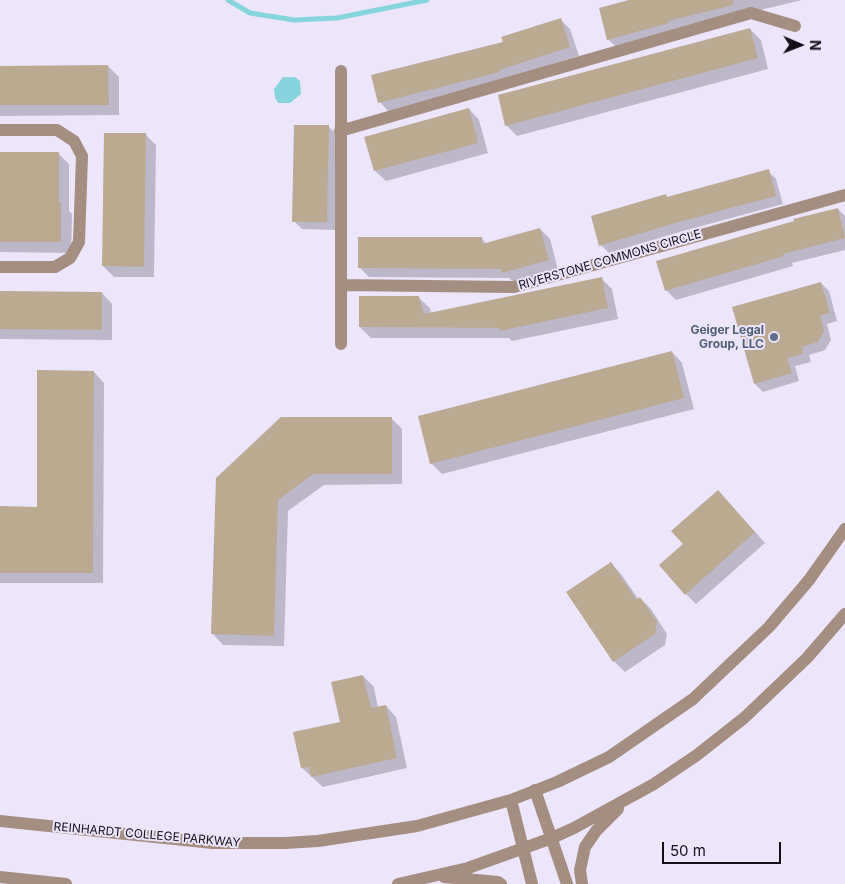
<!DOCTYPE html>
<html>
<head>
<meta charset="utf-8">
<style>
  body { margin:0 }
  #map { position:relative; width:845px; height:884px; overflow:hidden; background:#ece5fc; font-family:Inter,sans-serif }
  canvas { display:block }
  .north { position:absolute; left:775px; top:20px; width:50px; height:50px; -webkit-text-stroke:4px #ece5fc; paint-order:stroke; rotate:91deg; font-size:14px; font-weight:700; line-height:20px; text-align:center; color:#120f18 }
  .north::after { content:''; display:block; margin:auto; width:18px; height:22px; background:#120f18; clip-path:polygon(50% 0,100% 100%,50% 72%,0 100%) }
  .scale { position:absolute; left:662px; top:842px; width:119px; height:22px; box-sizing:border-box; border:2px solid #120f18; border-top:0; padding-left:6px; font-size:15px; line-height:18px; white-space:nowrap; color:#120f18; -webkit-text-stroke:4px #ece5fc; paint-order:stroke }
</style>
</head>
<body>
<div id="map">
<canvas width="845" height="884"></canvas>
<div class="north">N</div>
<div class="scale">50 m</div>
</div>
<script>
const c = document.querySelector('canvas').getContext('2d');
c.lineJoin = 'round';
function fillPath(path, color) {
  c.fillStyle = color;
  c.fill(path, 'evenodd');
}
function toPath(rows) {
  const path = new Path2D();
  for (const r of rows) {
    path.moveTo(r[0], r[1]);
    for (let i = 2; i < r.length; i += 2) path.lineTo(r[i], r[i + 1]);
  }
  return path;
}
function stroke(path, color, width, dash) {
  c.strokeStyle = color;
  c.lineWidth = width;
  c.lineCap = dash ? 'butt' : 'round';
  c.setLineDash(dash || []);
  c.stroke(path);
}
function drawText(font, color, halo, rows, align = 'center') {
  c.font = font + ' Inter,sans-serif';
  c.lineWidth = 4;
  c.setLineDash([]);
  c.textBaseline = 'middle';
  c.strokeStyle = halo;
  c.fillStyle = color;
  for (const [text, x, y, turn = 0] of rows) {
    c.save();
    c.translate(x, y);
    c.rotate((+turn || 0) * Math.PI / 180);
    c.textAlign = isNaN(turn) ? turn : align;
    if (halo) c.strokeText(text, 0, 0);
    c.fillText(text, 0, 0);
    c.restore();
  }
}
fillPath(toPath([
  [283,77,295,77,300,81,301,94,290,103,278,103,275,97,274,89]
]), '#86d4dd');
fillPath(toPath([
  [635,0,802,0,677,30,618,49,608,39],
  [560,19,570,29,579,56,389,112,380,102,504,43],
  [750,29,761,40,768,69,517,136,506,125],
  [108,66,119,77,119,115,0,116,0,67],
  [469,109,479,120,488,153,386,181,375,171],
  [329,127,337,135,335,230,302,229,294,221],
  [145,134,156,145,154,277,114,277,103,266],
  [0,153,58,153,69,164,69,211,72,214,71,253,0,252],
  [768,171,776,179,783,204,683,231,609,253,601,245,666,195,668,198],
  [838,209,845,216,845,250,792,263,793,266,676,300,666,290],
  [540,229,550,239,558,270,513,282,509,278,369,277,359,267,481,238,487,244],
  [601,278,612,289,618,319,512,341,509,338,371,338,360,327,419,298,430,308,431,314],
  [821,283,829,291,837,321,827,324,831,340,825,350,809,355,811,362,795,366,799,381,763,392,755,384],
  [0,292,102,293,112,304,112,340,0,339],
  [672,352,682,363,694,409,442,474,431,463],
  [94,372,104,383,103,583,0,583,0,382,0,508,38,508],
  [391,418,402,429,402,484,324,485,288,511,284,646,223,645,213,634,217,479],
  [728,502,765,543,696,604,686,594],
  [611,563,621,574,639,600,640,598,651,609,667,634,665,645,625,672,614,661,568,592],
  [363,676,374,687,378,708,386,706,396,717,407,768,323,787,302,768,341,723]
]), '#0003');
stroke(toPath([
  [228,0,250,13,294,20,337,18,427,0]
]), '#86d4dd', 5);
fillPath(toPath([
  [629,0,733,0,733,5,668,21,669,23,607,40,599,8],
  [561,18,570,47,499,70,500,72,378,103,371,75,503,42,501,37],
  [750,28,758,58,505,126,498,95],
  [108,65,109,105,0,105,0,66],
  [469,108,478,143,374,171,364,137],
  [294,125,329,125,327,222,292,222],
  [104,133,146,133,144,267,102,266],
  [0,152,59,152,59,202,61,202,61,242,0,242],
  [769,169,776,196,675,223,599,246,591,216,666,194,667,197],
  [838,208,845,238,783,254,784,256,665,291,656,261,794,221,793,219],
  [540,228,549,260,502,273,501,269,358,268,358,237,482,237,482,244],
  [602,277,608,308,500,331,499,328,359,327,359,296,419,296,424,314],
  [821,282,830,313,820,316,824,331,818,342,802,347,803,354,787,358,792,373,754,384,732,307],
  [0,291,102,292,102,330,0,329],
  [672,351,684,398,430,464,418,416],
  [37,370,94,371,93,573,0,573,0,506,37,507],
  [281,417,392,417,392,474,313,474,278,500,274,636,211,634,216,478],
  [718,490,755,532,685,595,659,565,683,544,671,531],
  [611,562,636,600,640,597,657,622,655,634,613,662,566,592],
  [363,675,371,708,386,705,397,758,311,777,309,767,301,768,293,732,340,722,331,682]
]), '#bba991');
stroke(toPath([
  [341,71,341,344],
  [0,130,57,130,74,141,82,156,79,242,70,258,55,267,0,267],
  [340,131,751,13,795,26],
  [341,285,514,287,845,195]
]), '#a58e7f', 12);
stroke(toPath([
  [535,790,567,884],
  [511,800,532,884],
  [0,821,213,843,285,843,318,841,417,826,511,800,557,782,609,757,693,699,769,627,809,580,845,529],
  [0,877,66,884],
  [444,877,498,882,501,884],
  [398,884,468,868,552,838,574,828,654,784,697,755,744,718,807,658,845,614],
  [582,884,580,870,585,847,596,831,618,809]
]), '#a58e7f', 12);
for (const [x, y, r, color] of [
  [774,337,5,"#5c6f8a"]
]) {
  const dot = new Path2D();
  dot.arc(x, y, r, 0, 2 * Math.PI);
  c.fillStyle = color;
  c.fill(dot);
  stroke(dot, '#ece5fc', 2);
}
drawText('12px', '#120f18', '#ece5fc', [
  ["RIVERSTONE COMMONS CIRCLE",610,260,-16],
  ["REINHARDT COLLEGE PARKWAY",147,835,5]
]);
drawText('bold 12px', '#4e5e75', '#ece5fc', [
  ["Geiger Legal",764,330],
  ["Group, LLC",764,344]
], 'right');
</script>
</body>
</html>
